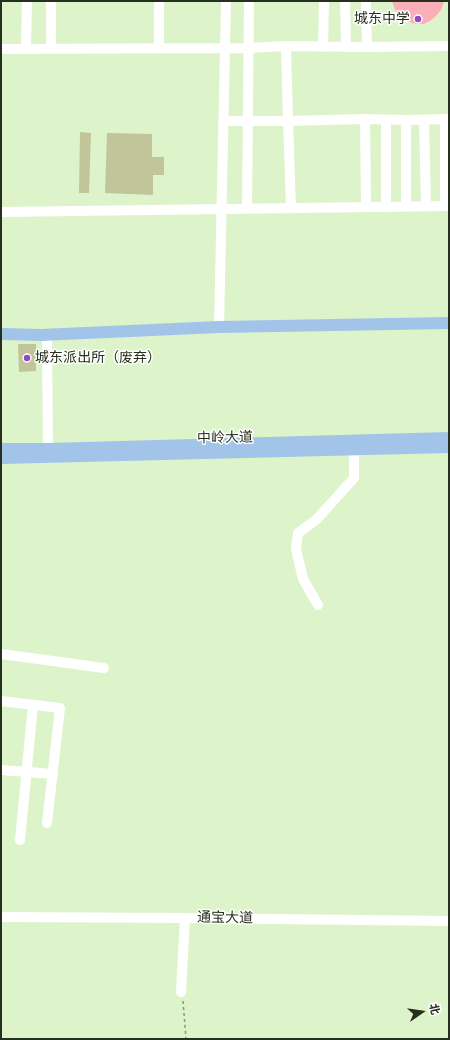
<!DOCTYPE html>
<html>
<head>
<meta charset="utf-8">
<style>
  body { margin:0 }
  #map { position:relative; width:450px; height:1040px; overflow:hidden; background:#ddf4cb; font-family:Karla,"Noto Sans SC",sans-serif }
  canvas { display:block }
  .frame { position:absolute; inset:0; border:2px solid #272f1f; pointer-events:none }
  .north { position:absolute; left:402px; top:992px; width:40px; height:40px; -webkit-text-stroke:3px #fff; paint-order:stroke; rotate:77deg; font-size:11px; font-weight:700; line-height:16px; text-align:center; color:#272f1f }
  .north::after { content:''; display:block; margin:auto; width:14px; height:18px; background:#272f1f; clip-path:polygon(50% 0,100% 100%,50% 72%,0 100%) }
</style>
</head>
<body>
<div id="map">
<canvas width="450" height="1040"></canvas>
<div class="frame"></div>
<div class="north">北</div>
</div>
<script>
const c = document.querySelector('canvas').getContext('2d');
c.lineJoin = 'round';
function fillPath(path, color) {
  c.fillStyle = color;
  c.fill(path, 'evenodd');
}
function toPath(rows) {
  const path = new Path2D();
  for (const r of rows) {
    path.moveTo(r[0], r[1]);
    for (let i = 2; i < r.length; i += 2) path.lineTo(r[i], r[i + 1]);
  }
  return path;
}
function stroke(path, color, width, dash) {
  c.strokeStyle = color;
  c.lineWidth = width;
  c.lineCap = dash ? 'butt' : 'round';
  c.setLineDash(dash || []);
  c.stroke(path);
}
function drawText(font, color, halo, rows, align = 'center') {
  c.font = font + ' Karla,"Noto Sans SC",sans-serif';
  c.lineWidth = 3;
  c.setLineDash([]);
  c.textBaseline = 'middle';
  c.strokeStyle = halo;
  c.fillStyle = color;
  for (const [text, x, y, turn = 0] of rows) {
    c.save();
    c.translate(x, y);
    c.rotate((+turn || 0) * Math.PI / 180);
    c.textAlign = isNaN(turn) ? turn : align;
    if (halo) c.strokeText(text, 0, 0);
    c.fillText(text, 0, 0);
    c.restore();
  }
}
fillPath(toPath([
  [392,1,444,1,441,10,436,16,430,21,424,24,416,24,409,22,403,19,397,14,394,7]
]), '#faaeb8');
fillPath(toPath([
  [80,132,91,133,89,193,79,193],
  [107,133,152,134,152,157,164,157,164,175,153,175,153,195,105,193],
  [18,344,36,344,36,371,19,372]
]), '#c2c599');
stroke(toPath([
  [183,1001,186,1039]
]), '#869679', 1.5, [3, 3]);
stroke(toPath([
  [345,1,346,47],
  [366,1,367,47],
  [286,46,288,121,365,119,406,120,449,119],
  [323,47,324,1],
  [159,48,159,1],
  [1,49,248,48,286,46,367,47,449,46],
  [26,49,27,1],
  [51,49,51,1],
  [365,119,366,207],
  [445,119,445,206],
  [406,120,406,206],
  [424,120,426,206],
  [224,121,288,121,291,208],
  [386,207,386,120],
  [247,209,249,1],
  [1,212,449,206],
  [219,327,226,1],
  [47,335,48,457],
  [318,605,303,579,296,549,298,533,317,519,354,478,354,450],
  [1,654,104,668],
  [1,701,60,708,47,823],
  [1,770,53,774],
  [20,840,33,705],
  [1,917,185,918,449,921],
  [181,992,185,918]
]), '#fff', 10);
stroke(toPath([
  [1,334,41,335,219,327,449,323],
  [1,449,48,449,449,438],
  [1,458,449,447]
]), '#a2c4e9', 12);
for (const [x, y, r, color] of [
  [418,19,4,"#924abc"],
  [27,358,4,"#924abc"]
]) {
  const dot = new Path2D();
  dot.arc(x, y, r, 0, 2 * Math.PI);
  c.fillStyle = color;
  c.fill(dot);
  stroke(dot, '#fff', 1.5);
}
drawText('14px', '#272f1f', '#fff', [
  ["城东中学",410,19],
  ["城东派出所（废弃）",35,358,"left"]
], 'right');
drawText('14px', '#272f1f', '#fff', [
  ["中岭大道",225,438,-1],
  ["通宝大道",225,918,1]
]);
</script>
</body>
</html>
